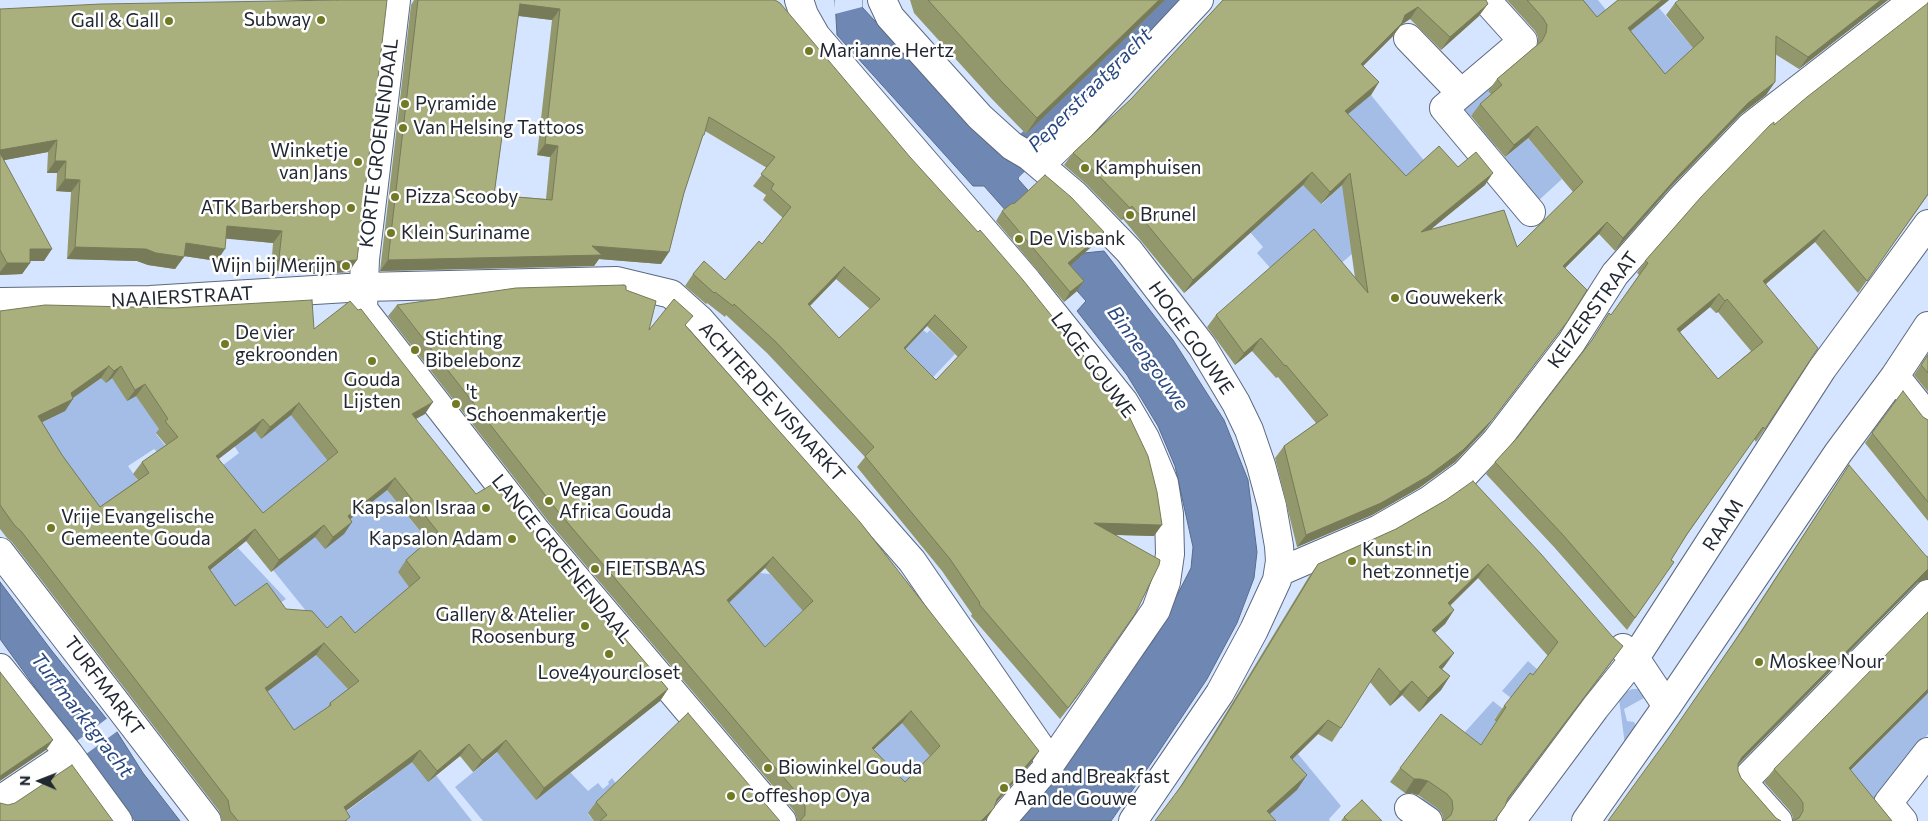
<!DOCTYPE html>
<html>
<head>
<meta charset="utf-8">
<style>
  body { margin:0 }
  #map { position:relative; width:1928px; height:821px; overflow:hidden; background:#d6e5ff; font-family:Commissioner,sans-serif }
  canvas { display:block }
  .north { position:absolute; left:15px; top:756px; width:50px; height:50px; -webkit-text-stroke:4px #fff; paint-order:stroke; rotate:271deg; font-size:14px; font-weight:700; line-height:20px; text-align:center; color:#222831 }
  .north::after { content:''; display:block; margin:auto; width:18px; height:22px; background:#222831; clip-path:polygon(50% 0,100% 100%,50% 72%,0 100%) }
</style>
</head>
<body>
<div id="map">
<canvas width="1928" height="821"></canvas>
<div class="north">N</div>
</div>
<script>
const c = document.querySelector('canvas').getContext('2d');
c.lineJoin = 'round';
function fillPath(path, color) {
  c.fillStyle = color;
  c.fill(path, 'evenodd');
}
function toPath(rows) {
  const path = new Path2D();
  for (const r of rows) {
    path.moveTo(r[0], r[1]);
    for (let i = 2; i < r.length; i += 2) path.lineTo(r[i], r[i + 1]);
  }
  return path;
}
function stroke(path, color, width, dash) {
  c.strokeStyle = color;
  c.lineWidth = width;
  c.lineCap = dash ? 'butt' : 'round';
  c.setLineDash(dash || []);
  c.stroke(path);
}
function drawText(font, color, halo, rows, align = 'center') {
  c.font = font + ' Commissioner,sans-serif';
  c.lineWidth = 5;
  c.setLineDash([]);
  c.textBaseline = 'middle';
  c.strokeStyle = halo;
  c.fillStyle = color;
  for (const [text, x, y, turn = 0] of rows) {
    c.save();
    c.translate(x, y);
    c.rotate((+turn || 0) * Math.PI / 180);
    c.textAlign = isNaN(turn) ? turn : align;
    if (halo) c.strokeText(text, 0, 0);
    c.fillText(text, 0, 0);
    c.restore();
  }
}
fillPath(toPath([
  [1558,0,1598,0,1606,10,1587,27],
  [1659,8,1694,49,1657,86,1620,41,1631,14],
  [1485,87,1562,179,1538,201,1503,159,1518,146,1509,136,1494,149,1477,129,1492,116,1484,106,1468,118,1460,108],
  [1371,95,1426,163,1352,254,1331,272,1272,270,1257,253,1263,247,1250,232,1303,184,1322,204,1369,159,1249,147,1366,99],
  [923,330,927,333,930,330,955,354,920,391,896,359],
  [90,375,113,378,136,396,180,415,156,434,197,485,239,453,227,435,297,409,340,453,204,575,238,548,286,599,270,610,226,618,213,600,161,455,154,449,128,466,141,485,78,528,20,441,59,394],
  [387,490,430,544,427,571,354,640,323,632,273,570,334,522],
  [760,573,770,574,789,595,811,607,757,659,714,616],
  [326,648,320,659,331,671,360,685,281,745,229,691,274,686],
  [1528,661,1538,670,1524,689,1511,698,1502,691],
  [1928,682,1928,734,1873,799,1814,808,1911,710],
  [1632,689,1641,689,1644,692,1644,698,1624,709,1627,721,1634,722,1637,728,1625,745,1619,699,1626,692],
  [864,690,899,719,921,745,956,723,899,796,873,751,898,727],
  [1493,701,1503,709,1494,719,1497,722,1486,753,1435,818,1418,804,1463,747,1456,742],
  [498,752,570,772,588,791,598,783,603,789,609,784,608,782,612,778,617,785,588,814,594,821,483,821,455,787],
  [1298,754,1341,806,1329,819,1330,821,1259,821,1280,771],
  [420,755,472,821,324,821,335,820,374,791,360,770]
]), '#a4bde6');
const water = toPath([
  [835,0,862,0,862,7,1019,176,1018,179,1084,253,1104,251,1173,340,1224,420,1248,480,1257,552,1254,578,1237,623,1207,679,1156,756,1111,821,1019,821,1067,761,1155,638,1191,568,1193,547,1175,466,1158,426,1127,375,1077,311,1086,301,984,186,973,186,837,35,835,0],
  [0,582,52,651,117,732,143,773,180,821,135,821,75,742,0,639,0,582]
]);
fillPath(water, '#6f88b3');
stroke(water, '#586b8c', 1);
fillPath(toPath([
  [835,0,862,0,862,7,835,14],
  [109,717,119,730,82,757,73,744]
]), '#d6e5ff');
stroke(toPath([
  [999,178,1004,170,1021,154,1107,77,1178,0]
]), '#6f88b3', 31);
const minor = toPath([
  [396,0,365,259,363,309,536,531,782,821],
  [799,0,804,15,816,36,1027,281,1124,402,1145,438,1164,483,1169,514,1170,554,1166,582,1156,610,1051,763,1001,821],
  [882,0,890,17,980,117,1012,146,1029,156,1075,195,1129,251,1202,346,1236,403,1249,430,1261,465,1272,506,1279,546,1280,561,1277,580,1254,630,1220,693,1133,821],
  [1486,0,1523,41,1444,108,1531,212],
  [1408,38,1461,93],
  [1040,165,1082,125,1199,0],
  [0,302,150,300,364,287,617,281,671,294,700,320,912,561,1051,763],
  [1895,376,1928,417],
  [0,552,207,821],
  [1279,572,1379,529,1428,501,1465,474,1496,441,1571,343,1615,274,1681,199,1751,126,1914,0],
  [1623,648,1635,658,1667,706],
  [0,668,69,754,118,821],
  [0,800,69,754],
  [1409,808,1428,821],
  [1511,821,1595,708,1635,658,1822,369,1928,224],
  [1586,821,1667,706,1838,453,1895,376,1928,326],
  [1778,821,1743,782,1928,594],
  [1903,821,1888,803,1928,752]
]);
stroke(minor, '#5c697f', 30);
stroke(minor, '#fff', 28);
fillPath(toPath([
  [414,0,775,0,1154,536,1116,535,1082,690,1060,719,971,616,972,614,942,571,857,467,865,457,767,353,726,315,725,317,707,303,706,304,685,286,693,274,725,280,762,244,783,218,763,200,766,195,753,186,767,168,705,131,701,140,684,193,669,252,661,264,599,259,594,266,380,271,411,5],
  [518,16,552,20,537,155,550,157,546,199,494,195],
  [836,279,870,309,839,338,810,306],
  [927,326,958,357,936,380,905,349],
  [910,0,1165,0,1026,134,991,98,914,13],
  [1223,0,1486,0,1479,16,1441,50,1410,19,1401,25,1393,36,1363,66,1379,82,1371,95,1347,114,1406,176,1458,167,1485,185,1431,229,1517,247,1573,192,1528,138,1505,157,1471,116,1480,104,1491,94,1488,91,1497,79,1538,44,1538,37,1535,31,1507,0,1583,0,1597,17,1618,0,1669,0,1631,31,1665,74,1693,48,1666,15,1675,3,1888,0,1799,69,1775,54,1775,82,1766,95,1740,115,1670,188,1615,251,1599,234,1565,268,1558,334,1484,431,1455,462,1419,488,1372,515,1297,547,1275,458,1284,446,1316,423,1278,377,1276,378,1252,351,1235,365,1207,327,1216,315,1355,278,1342,185,1321,204,1303,185,1184,293,1123,219,1121,220,1086,184,1064,165,1073,153,1131,99],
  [0,9,349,272,318,274,271,270,273,243,226,238,217,261,184,256,175,269,148,265,137,261,67,259,71,192,56,191,57,173,47,173,48,152,4,160,44,261,30,261,30,263,22,274,0,275],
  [1774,125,1928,195,1858,293,1815,242,1766,284,1765,429,1756,442,1754,439,1687,535,1671,560,1674,562,1627,630,1554,547,1486,474,1495,462,1517,438,1588,346,1609,313,1611,315,1639,275,1637,273,1645,261],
  [1710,307,1716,313,1718,312,1751,351,1718,379,1680,332],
  [1002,211,1098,241,1070,265,1084,281,1077,291,1064,302,996,221],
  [626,290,649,330,686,326,1039,751,1031,763,996,803,984,821,797,821,797,818,794,811,548,521,388,316,397,305],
  [765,568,803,611,765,647,729,603],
  [902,723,930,756,905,782,873,750],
  [0,311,314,329,425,414,415,419,476,494,532,529,668,689,660,701,536,800,497,752,473,772,460,756,428,782,412,762,346,811,347,821,222,821,219,811,12,542,7,538,0,529],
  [101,378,106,383,112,378,127,401,136,396,159,429,156,433,166,445,142,462,133,474,138,480,100,507,62,455,42,422,65,411,73,398],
  [291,415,328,461,263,513,218,459,255,431,261,439],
  [387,490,428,541,406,560,398,572,409,587,355,633,327,628,286,609,235,606,210,570,246,541,271,572,315,537,325,549,344,534,352,522,350,519],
  [316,655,348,689,330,703,328,707,294,730,267,692],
  [1928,354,1928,392,1914,375],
  [1923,417,1928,420,1928,521,1865,443,1872,433],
  [1849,465,1917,583,1738,765,1738,771,1741,778,1776,818,1663,746,1733,643],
  [1446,500,1613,660,1508,800,1505,806,1495,821,1443,821,1442,814,1437,808,1418,795,1411,793,1405,793,1390,782,1400,768,1481,745,1497,722,1494,720,1504,706,1533,675,1548,656,1478,578,1450,606,1454,610,1445,624,1435,633,1454,653,1442,669,1450,676,1441,690,1419,712,1402,695,1390,706,1370,682,1341,728,1332,742,1318,734,1292,760,1297,790,1176,793,1206,746,1308,578,1318,564,1396,529],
  [1774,769,1851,771,1892,821,1793,821,1793,817,1790,811,1764,782],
  [596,802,779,820,780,821,594,821,588,813],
  [1344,817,1382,821,1341,821]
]), '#92976c');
fillPath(toPath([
  [1159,0,1165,0,1026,134,1037,118],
  [1662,0,1669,0,1619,40,1628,28],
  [1881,0,1888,0,1799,69,1808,57],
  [520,4,560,9,552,20,512,15],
  [1488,4,1479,16,1441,50,1450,37],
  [1418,7,1410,19,1401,25,1393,36,1352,77,1361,64,1405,15],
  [1379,82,1371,95,1336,124,1345,111],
  [1775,82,1766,95,1740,115,1670,188,1615,251,1623,238,1678,176,1748,103],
  [1537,126,1528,138,1505,157,1514,145],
  [57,140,48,152,0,161,0,150],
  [545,144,558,146,550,157,537,155],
  [55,161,66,161,57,173,47,173],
  [1312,172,1303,185,1184,293,1193,280],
  [1350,173,1342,185,1321,204,1330,192],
  [1493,173,1485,185,1413,244,1421,232],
  [65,179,80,180,71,192,56,191],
  [1132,206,1123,219,1121,220,1130,208],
  [1607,222,1599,234,1554,279,1563,266],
  [227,226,282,231,273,243,219,238],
  [1824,230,1815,242,1754,294,1763,281],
  [1104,232,1098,241,1062,273,1068,263],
  [186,243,225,249,217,261,177,255],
  [592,246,669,252,661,264,599,259,594,266,380,271,388,260],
  [75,247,146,249,184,257,175,269,148,265,137,261,67,259],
  [30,249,52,249,44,261,22,261],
  [279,258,357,260,349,272,318,274,271,270],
  [7,263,30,263,22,274,0,275,0,272],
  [844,267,836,279,800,316,808,304],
  [1084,281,1077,291,1064,302,1070,292],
  [1719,294,1710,307,1669,341,1677,329],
  [1727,299,1718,312,1716,313,1725,301],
  [935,315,927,326,896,359,904,348],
  [1567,322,1484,431,1455,462,1419,488,1372,515,1297,547,1306,535],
  [1261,338,1252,351,1235,365,1244,353],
  [109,366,101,378,67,402,73,399,65,411,30,428,38,416],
  [121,366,112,378,106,383,114,371],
  [145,384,136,396,127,401,135,390],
  [433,402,425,414,403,426,412,414],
  [299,403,291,415,261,439,270,427],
  [263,419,255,431,207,468,216,456],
  [395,478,387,490,339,528,348,516],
  [352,522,344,534,325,549,333,537],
  [1094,523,1162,525,1154,536,1086,534],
  [324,525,315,537,271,572,279,560],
  [255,529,246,541,200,578,208,567],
  [773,557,765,568,719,612,727,600],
  [1488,564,1478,578,1438,617,1448,603],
  [1927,569,1928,569,1928,579,1917,583,1732,771,1742,757],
  [1454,610,1445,624,1422,644,1432,630],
  [324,643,316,655,256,700,265,688],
  [1623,646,1613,660,1498,812,1508,798],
  [1454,653,1444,667,1429,681,1439,667],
  [1450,676,1441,690,1419,712,1428,698],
  [1090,678,1082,690,1060,719,1068,708],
  [1412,681,1402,695,1390,706,1400,692],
  [668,689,660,701,536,800,544,788],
  [1928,689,1928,693,1839,782,1849,768],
  [911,711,902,723,863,760,872,748],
  [1328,720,1318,734,1280,771,1290,757],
  [53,740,46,750,0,781,0,776],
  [506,740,497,752,473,772,482,760],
  [469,744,460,756,428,782,437,771],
  [420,750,412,762,335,819,344,807],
  [1039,751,1031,763,989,811,997,799],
  [1307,775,1297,790,1262,821,1267,811],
  [1414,779,1420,779,1428,781,1418,795,1411,793,1405,793],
  [994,808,986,820,984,821,981,821]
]), '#777b58');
const building = toPath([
  [337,0,387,0,357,260,327,262,279,258,282,231,227,226,225,249,186,243,184,257,156,253,146,249,75,247,80,180,65,179,66,161,55,161,57,140,0,150,0,9,101,4,337,0],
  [418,0,775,0,780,3,910,157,978,232,980,230,1023,280,1087,360,1128,414,1148,456,1157,492,1162,525,1094,523,1160,560,1159,565,1135,614,1090,678,1068,708,979,604,980,603,950,559,865,456,874,447,775,341,734,304,733,306,715,292,714,293,693,274,704,261,725,280,759,241,762,244,791,207,771,189,774,184,761,174,775,157,709,117,704,135,703,135,684,193,669,252,592,246,602,255,388,260,418,0],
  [520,4,560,9,545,144,558,146,552,200,494,195,520,4],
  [844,267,880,299,839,338,808,304,844,267],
  [935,315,967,347,936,380,904,348,935,315],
  [928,0,1159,0,1037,118,1003,83,928,0],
  [1223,0,1486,0,1488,4,1450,37,1418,7,1405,15,1402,23,1361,64,1379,82,1345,111,1406,176,1439,146,1458,167,1476,152,1493,173,1421,232,1504,210,1517,247,1583,182,1537,126,1514,145,1480,104,1502,85,1497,79,1542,41,1546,33,1547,25,1543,18,1527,0,1583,0,1597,17,1618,0,1662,0,1628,28,1665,74,1704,38,1675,3,1679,0,1881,0,1808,57,1776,36,1775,82,1748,103,1678,176,1623,238,1607,222,1563,266,1587,290,1567,322,1493,419,1463,450,1428,476,1381,503,1306,535,1284,446,1328,415,1286,365,1285,366,1261,338,1244,353,1216,315,1314,229,1368,293,1350,173,1330,192,1312,172,1193,280,1132,206,1130,208,1095,172,1073,153,1131,99,1223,0],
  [1928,3,1928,194,1867,281,1824,230,1763,281,1818,348,1765,429,1763,427,1687,534,1671,560,1674,562,1635,618,1563,535,1495,462,1517,438,1592,340,1609,313,1611,315,1648,263,1645,261,1701,197,1770,125,1774,122,1774,125,1807,97,1928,3],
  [1719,294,1725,301,1727,299,1763,342,1718,379,1677,329,1719,294],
  [0,153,52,249,30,249,30,263,7,263,0,250,0,153],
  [1045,175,1071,197,1104,232,1068,263,1084,281,1070,292,1002,211,1011,204,1015,203,1045,175],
  [624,285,626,286,626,290,656,301,649,330,674,299,693,316,685,325,860,522,1039,751,997,799,994,808,981,821,800,821,805,815,805,806,802,799,556,509,397,305,516,288,624,285],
  [773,557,813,601,765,647,727,600,773,557],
  [911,711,940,746,905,782,872,748,911,711],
  [312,300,314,329,350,301,358,310,361,309,433,402,412,414,476,494,496,482,532,529,668,689,544,788,506,740,482,760,469,744,437,771,420,750,344,807,350,817,345,821,238,821,230,811,228,800,21,531,15,526,0,505,0,311,45,305,174,308,312,300],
  [109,366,114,371,121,366,135,390,145,384,168,419,165,421,178,437,142,462,149,473,100,507,62,455,38,416,73,399,71,393,109,366],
  [299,403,338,452,263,513,216,456,263,419,270,427,299,403],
  [395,478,438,532,406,560,420,578,355,633,341,616,327,628,312,611,286,609,267,583,235,606,208,567,255,529,279,560,324,525,333,537,352,522,348,516,395,478],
  [324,643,359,681,330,703,331,705,294,730,265,688,324,643],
  [1928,355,1928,373,1921,365,1928,355],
  [1903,391,1923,417,1928,420,1928,502,1872,433,1903,391],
  [1849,465,1926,556,1928,557,1928,569,1742,757,1738,764,1738,771,1741,778,1776,818,1781,821,1608,821,1666,741,1743,629,1849,465],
  [1473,481,1541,554,1612,636,1623,646,1508,798,1505,806,1494,821,1444,821,1451,815,1453,809,1452,800,1447,794,1428,781,1420,779,1414,779,1400,768,1441,714,1481,745,1506,707,1504,706,1530,673,1533,675,1558,642,1488,564,1448,603,1454,610,1432,630,1454,653,1439,667,1450,676,1428,698,1412,681,1400,692,1379,668,1341,728,1328,720,1290,757,1307,775,1267,811,1276,821,1155,821,1182,785,1216,732,1318,564,1396,529,1446,500,1473,481],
  [1928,612,1928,689,1849,768,1892,821,1793,821,1799,818,1803,811,1803,803,1799,797,1774,769,1928,612],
  [0,672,53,740,0,776,0,672],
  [688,713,779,820,780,821,600,821,607,815,596,802,688,713],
  [72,765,113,821,0,821,0,803,8,805,15,803,72,765],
  [1362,800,1382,821,1348,821,1344,817,1362,800]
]);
fillPath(building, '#aab07d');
stroke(building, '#777b58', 1);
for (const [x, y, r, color] of [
  [321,20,5,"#737a25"],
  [169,21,5,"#737a25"],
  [809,51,5,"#737a25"],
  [405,104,5,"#737a25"],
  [403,128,5,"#737a25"],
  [358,162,5,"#737a25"],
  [1085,168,5,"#737a25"],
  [395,197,5,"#737a25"],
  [351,208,5,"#737a25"],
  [1130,215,5,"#737a25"],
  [391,233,5,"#737a25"],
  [1019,239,5,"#737a25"],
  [346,266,5,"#737a25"],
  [1395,298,5,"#737a25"],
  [225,344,5,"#737a25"],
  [415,350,5,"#737a25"],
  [372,361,5,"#737a25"],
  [456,404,5,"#737a25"],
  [549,501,5,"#737a25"],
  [486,508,5,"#737a25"],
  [51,528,5,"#737a25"],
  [512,539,5,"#737a25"],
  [1352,561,5,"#737a25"],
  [595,569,5,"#737a25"],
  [585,626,5,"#737a25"],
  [609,654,5,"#737a25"],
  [1759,662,5,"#737a25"],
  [768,768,5,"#737a25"],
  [1004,788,5,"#737a25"],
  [731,796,5,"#737a25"]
]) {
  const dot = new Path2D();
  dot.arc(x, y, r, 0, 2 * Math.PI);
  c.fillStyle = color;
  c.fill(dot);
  stroke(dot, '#fff', 2);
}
drawText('19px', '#222831', '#fff', [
  ["Subway",311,20,"right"],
  ["Gall & Gall",159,21,"right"],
  ["Marianne Hertz",819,51],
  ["Pyramide",415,104],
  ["Van Helsing Tattoos",413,128],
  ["Winketje",348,151,"right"],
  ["van Jans",348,173,"right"],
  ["Kamphuisen",1095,168],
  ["Pizza Scooby",405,197],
  ["ATK Barbershop",341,208,"right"],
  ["Brunel",1140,215],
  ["Klein Suriname",401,233],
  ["De Visbank",1029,239],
  ["Wijn bij Merijn",336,266,"right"],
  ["Gouwekerk",1405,298],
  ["De vier",235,333],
  ["gekroonden",235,355],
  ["Stichting",425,339],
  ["Bibelebonz",425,361],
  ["Gouda",372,380,"center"],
  ["Lijsten",372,402,"center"],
  ["'t",466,393],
  ["Schoenmakertje",466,415],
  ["Vegan",559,490],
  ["Africa Gouda",559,512],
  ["Kapsalon Israa",476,508,"right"],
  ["Vrije Evangelische",61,517],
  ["Gemeente Gouda",61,539],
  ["Kapsalon Adam",502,539,"right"],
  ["Kunst in",1362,550],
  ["het zonnetje",1362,572],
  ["FIETSBAAS",605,569],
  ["Gallery & Atelier",575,615,"right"],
  ["Roosenburg",575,637,"right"],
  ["Moskee Nour",1769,662],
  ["Love4yourcloset",609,673,"center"],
  ["Biowinkel Gouda",778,768],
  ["Bed and Breakfast",1014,777],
  ["Aan de Gouwe",1014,799],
  ["Coffeshop Oya",741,796]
], 'left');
drawText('19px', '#222831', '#fff', [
  ["KORTE GROENENDAAL",379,143,-83],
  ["NAAIERSTRAAT",182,297,-3],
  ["KEIZERSTRAAT",1593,310,-54],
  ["HOGE GOUWE",1191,338,55],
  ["LAGE GOUWE",1093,365,53],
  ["ACHTER DE VISMARKT",772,402,48],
  ["RAAM",1723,525,-57],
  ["LANGE GROENENDAAL",562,559,51],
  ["TURFMARKT",104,686,53]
]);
drawText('italic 20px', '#29487f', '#fff', [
  ["Peperstraatgracht",1090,90,-45],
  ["Binnengouwe",1148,358,54],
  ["Turfmarktgracht",82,715,52]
]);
</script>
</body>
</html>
